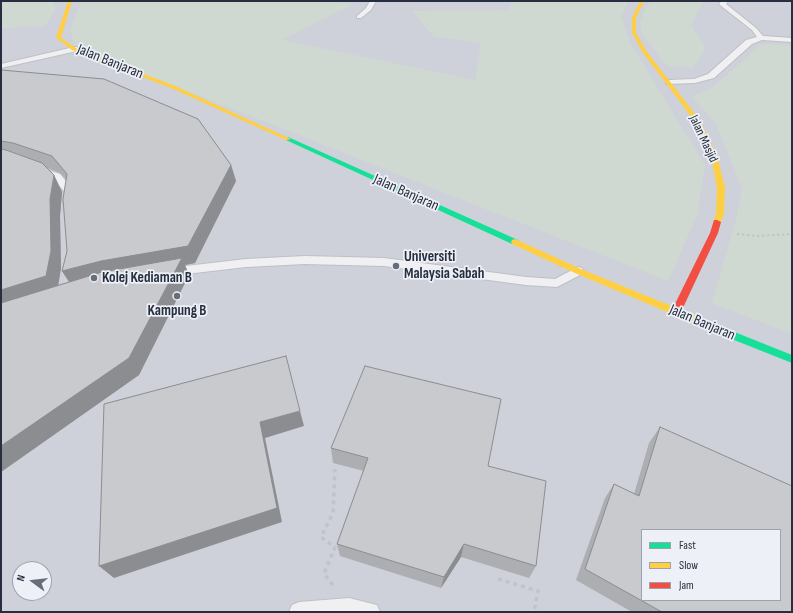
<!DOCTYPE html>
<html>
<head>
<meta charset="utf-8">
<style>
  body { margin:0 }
  #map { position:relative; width:793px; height:613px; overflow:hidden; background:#e0e2e6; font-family:"Sofia Sans Condensed",sans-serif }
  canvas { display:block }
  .frame { position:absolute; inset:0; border:2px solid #262e3f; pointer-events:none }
  .legend { position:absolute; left:641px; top:529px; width:140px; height:72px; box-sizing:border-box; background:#edf0f6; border:1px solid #9da2ad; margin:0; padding:5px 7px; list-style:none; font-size:12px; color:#262e3f }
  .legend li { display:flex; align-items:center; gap:8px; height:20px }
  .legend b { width:20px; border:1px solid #9da2ad }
  .north { position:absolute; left:12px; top:561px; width:40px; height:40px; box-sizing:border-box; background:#edf0f6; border:1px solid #9da2ad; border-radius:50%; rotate:285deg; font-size:11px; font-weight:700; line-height:16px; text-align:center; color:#262e3f }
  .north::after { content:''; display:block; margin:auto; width:14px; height:18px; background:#676d79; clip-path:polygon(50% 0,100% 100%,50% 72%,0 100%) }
</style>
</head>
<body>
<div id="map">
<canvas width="793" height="613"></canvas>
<div class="frame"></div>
<ul class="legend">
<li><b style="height:5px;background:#16e098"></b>Fast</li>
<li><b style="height:5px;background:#ffcf43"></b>Slow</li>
<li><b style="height:5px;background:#f24e42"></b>Jam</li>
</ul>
<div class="north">N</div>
</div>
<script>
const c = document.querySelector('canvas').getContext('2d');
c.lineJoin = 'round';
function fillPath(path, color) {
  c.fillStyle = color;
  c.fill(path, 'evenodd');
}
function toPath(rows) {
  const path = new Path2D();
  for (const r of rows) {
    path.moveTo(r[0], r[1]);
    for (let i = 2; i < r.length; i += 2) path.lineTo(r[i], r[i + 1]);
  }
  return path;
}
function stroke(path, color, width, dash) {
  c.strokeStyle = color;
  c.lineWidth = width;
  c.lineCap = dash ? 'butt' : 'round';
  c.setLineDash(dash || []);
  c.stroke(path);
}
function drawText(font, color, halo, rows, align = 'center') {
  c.font = font + ' "Sofia Sans Condensed",sans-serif';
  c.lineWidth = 3.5;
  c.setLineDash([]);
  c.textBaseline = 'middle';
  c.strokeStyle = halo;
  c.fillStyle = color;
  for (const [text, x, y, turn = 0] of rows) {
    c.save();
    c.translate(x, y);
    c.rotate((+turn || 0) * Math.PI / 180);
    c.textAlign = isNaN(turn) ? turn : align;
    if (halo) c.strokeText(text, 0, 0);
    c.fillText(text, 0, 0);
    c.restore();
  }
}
fillPath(toPath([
  [1,1,792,1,792,612,1,612],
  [642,530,780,530,780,600,642,600],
  [20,569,44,569,44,593,20,593]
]), '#ced1d9');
fillPath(toPath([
  [1,1,53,1,55,9,45,26,1,28],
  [81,1,328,1,353,4,282,40,475,80,481,43,434,37,412,11,510,10,511,1,629,1,621,16,630,43,705,165,698,213,668,281,76,47,70,31],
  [651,1,703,1,691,25,706,48,693,68,667,66,642,34,640,23,645,10],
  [769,44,792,46,792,334,712,303,736,220,742,188,716,124,692,96,712,88,761,45]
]), '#d0d9d1');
const lane = toPath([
  [370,1,376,1,371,10,361,18,357,18,357,16,366,8,370,1],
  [721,1,728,1,726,4,756,28,763,36,792,38,792,42,762,40,752,44,714,78,695,83,666,84,666,80,669,80,694,79,708,74,746,40,757,37,752,30,720,5,719,4,721,1],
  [74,47,77,47,77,51,1,68,1,64,74,47],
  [37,167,60,174,74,191,72,205,64,205,63,203,64,191,52,178,33,172,32,170,37,167],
  [305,256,384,258,526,277,555,279,578,267,582,268,584,271,582,274,557,287,526,285,384,266,305,264,246,267,169,276,165,275,163,272,165,269,169,268,246,259,305,256],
  [349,598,377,605,380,612,289,612,292,605,299,602,349,598]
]);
stroke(lane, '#bec0c4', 2);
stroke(toPath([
  [737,234,757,236,792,234]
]), '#c2c3c9', 2, [2.5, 2.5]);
stroke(toPath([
  [498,579,538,591,534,612],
  [333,585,324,574,335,547,321,537,333,513,335,469]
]), '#c2c3c9', 3.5, [4, 4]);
fillPath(lane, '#f0f0f2');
fillPath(toPath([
  [288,137,518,240,519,242,518,244,512,244,286,140,286,138,288,137],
  [727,329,792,355,792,363,724,336,722,333,724,330,727,329]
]), '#16e098');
fillPath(toPath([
  [68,1,72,1,61,38,76,48,175,86,291,139,286,140,171,88,72,50,56,38,68,1],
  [640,1,644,1,636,18,636,33,647,52,699,119,717,156,725,187,724,214,720,224,717,224,713,222,716,214,717,187,711,156,693,119,643,53,632,33,632,18,640,1],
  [515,239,581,269,730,330,732,333,730,336,724,336,575,273,512,244,511,242,512,240,515,239]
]), '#ffcf43');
fillPath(toPath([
  [714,220,717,220,721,222,718,233,681,312,676,315,673,314,671,312,710,233,714,220]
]), '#f24e42');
fillPath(toPath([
  [1,70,231,165,236,181,195,263,185,265,189,275,139,375,1,472],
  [47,168,60,173,66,179,67,251,62,271,69,282,58,285,61,268,60,216,62,192,54,175],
  [660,427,792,612,632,612,576,580,605,498,614,484,634,494,649,443],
  [331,448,488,466,536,566,529,578,461,557,441,588,340,556,337,544,364,471,333,463]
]), '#acaeb1');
fillPath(toPath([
  [231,165,236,181,195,263,185,265,189,275,139,375,1,472,1,446,73,288,62,271],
  [54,175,62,192,60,216,61,268,57,293,1,311,1,290,50,199],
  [300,411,304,426,265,438,282,522,114,578,99,566,260,422],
  [464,544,461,557,441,588,444,577]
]), '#8c8d90');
const building = toPath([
  [1,70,104,79,198,119,231,165,188,246,101,261,62,271,67,251,63,199,67,174,52,156,13,143,1,141,1,70],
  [1,149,6,150,42,163,54,175,50,199,51,251,46,276,1,290,1,149],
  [182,258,129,358,1,446,1,303,102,272,182,258],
  [286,356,300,411,260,422,277,508,99,566,104,404,286,356],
  [365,366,501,399,488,466,546,481,536,566,464,544,444,577,337,544,368,458,331,448,365,366],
  [660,427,792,486,792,612,662,612,585,569,614,484,639,496,660,427],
  [642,530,780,530,780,600,642,600,642,530]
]);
fillPath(building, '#c8cace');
stroke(building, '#8c8d90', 1);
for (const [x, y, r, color] of [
  [396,266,4,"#676d79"],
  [94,278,4,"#676d79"],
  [177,296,4,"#676d79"]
]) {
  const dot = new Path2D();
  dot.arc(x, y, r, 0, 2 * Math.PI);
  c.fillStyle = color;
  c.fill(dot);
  stroke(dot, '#edf0f6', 1.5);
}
drawText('13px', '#262e3f', '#edf0f6', [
  ["Jalan Masjid",703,139,65]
]);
drawText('15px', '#262e3f', '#edf0f6', [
  ["Jalan Banjaran",110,62,22],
  ["Jalan Banjaran",406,193,24],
  ["Jalan Banjaran",702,323,23]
]);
drawText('bold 15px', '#262e3f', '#edf0f6', [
  ["Universiti",404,257],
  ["Malaysia Sabah",404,274],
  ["Kolej Kediaman B",102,278],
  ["Kampung B",177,311,"center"]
], 'left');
</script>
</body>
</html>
